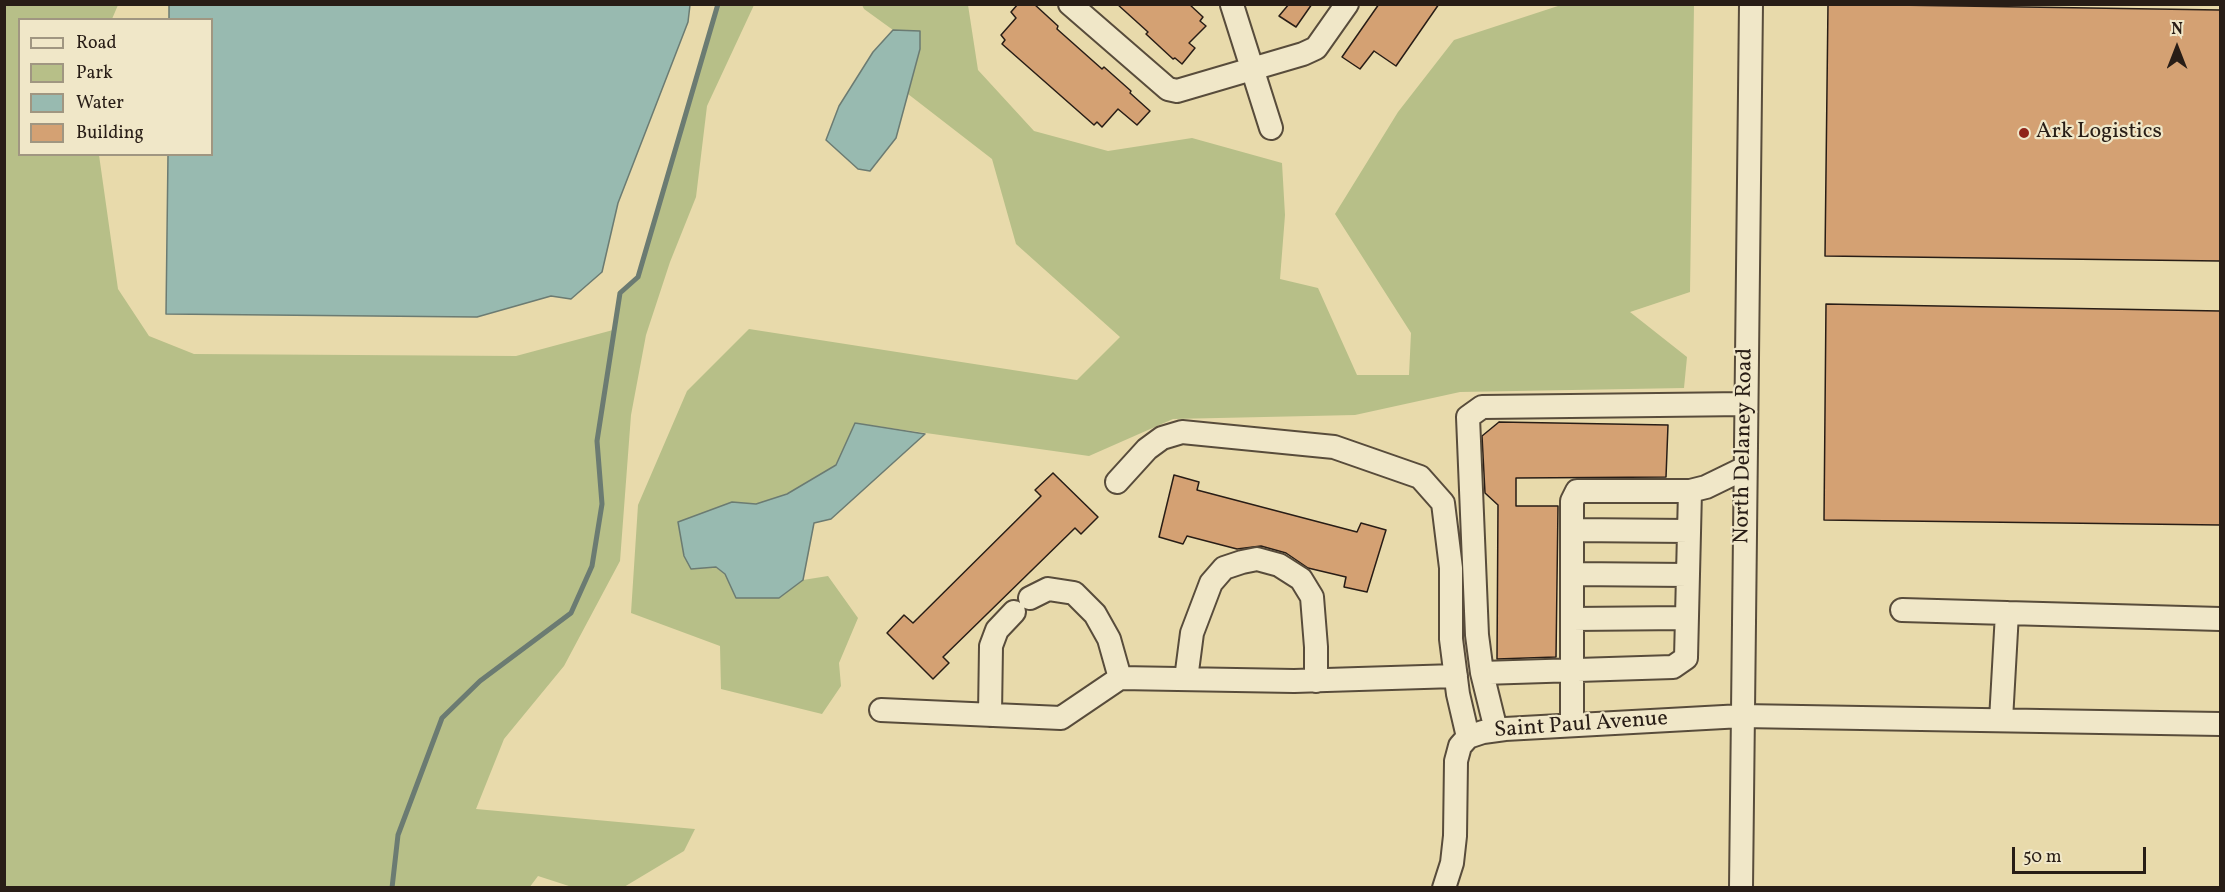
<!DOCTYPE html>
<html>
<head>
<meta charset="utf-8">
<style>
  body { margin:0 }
  #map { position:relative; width:2225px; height:892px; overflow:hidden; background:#e8daab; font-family:Vollkorn,serif }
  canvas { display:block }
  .frame { position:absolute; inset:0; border:6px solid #281d16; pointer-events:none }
  .legend { position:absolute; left:18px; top:18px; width:195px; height:138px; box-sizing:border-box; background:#f0e7c8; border:2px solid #a09681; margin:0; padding:8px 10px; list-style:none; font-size:18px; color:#281d16 }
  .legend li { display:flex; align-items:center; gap:12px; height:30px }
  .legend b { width:30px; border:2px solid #a09681 }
  .north { position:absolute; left:2147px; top:18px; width:60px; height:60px; -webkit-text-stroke:4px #f0e7c8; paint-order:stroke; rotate:0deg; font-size:16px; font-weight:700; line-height:24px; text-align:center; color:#281d16 }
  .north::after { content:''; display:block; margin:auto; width:21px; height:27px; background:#281d16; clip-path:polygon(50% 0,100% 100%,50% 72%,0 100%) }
  .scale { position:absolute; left:2012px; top:847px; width:134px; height:27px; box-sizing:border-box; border:3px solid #281d16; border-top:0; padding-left:8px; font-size:18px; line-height:21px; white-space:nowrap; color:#281d16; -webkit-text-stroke:4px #f0e7c8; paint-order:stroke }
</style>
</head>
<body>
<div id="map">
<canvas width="2225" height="892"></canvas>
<div class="frame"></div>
<ul class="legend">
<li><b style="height:8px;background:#f0e7c8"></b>Road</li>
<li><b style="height:16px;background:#b7bf88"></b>Park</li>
<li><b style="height:16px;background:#98bab0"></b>Water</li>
<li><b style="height:16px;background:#d4a173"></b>Building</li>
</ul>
<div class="north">N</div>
<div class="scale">50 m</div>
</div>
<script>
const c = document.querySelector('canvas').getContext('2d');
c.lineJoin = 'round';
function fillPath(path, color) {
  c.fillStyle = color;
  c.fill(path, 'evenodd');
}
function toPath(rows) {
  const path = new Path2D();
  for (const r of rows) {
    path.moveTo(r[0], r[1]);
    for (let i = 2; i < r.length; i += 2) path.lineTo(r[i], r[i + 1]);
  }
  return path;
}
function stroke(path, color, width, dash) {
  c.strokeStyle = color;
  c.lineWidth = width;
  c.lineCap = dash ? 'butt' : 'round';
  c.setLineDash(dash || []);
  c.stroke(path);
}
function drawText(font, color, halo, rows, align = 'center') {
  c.font = font + ' Vollkorn,serif';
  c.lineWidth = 4.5;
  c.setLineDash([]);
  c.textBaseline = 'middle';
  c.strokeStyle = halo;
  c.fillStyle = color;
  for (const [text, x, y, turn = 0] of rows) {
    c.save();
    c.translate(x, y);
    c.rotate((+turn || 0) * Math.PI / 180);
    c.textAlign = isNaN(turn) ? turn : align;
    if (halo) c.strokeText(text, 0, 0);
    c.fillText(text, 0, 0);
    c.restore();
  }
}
fillPath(toPath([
  [5,4,118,5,112,19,20,20,20,154,99,155,118,289,149,336,194,354,516,356,613,330,620,293,638,277,718,5,754,5,707,106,696,197,670,262,646,335,631,415,620,561,564,666,504,739,476,809,695,829,684,851,624,887,572,887,538,876,529,888,5,887],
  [862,5,968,5,978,70,1034,131,1108,151,1192,138,1282,163,1285,215,1280,279,1318,288,1357,375,1409,375,1411,333,1335,214,1398,112,1454,40,1561,5,1694,5,1690,292,1630,312,1687,357,1684,388,1460,392,1355,415,1173,419,1089,456,855,423,836,465,787,494,756,504,732,502,691,569,715,567,725,574,779,598,803,580,828,576,858,618,839,663,841,686,822,714,721,689,720,646,631,613,638,505,687,391,749,329,1077,380,1120,337,1016,244,992,159,908,94,920,49,920,31,893,30,864,9]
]), '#b7bf88');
const water = toPath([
  [169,5,169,4,690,5,688,22,618,203,602,272,571,299,551,296,477,317,166,314,168,155,212,154,212,20,169,19,169,5],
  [893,30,920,31,920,49,896,138,870,171,858,169,826,140,839,106,873,52,893,30],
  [855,423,925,434,831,519,814,523,803,580,779,598,736,598,725,574,716,567,691,569,684,556,678,522,732,502,756,504,787,494,836,465,855,423]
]);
fillPath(water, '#98bab0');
stroke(water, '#6b7b72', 1.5);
stroke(toPath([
  [392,888,398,835,442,718,480,681,571,613,592,566,602,504,597,441,620,293,638,277,718,4]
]), '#6b7b72', 5);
const building = toPath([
  [1018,4,1034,4,1058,26,1057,29,1102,69,1104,67,1131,91,1130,93,1150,111,1137,125,1118,109,1102,127,1097,122,1094,125,1002,44,1005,40,1001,35,1016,18,1011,12,1018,4],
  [1117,4,1189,4,1203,17,1200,21,1206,26,1189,43,1195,48,1182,64,1175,58,1173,59,1146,34,1148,32,1117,4],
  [1289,4,1312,4,1296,27,1279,16,1289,4],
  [1379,4,1439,4,1396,66,1374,51,1360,69,1342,57,1379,4],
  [1828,4,2220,10,2220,261,1825,256,1828,4],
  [1826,304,2220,311,2220,525,1824,520,1826,304],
  [1499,422,1668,425,1666,477,1516,478,1516,506,1558,506,1556,657,1497,659,1498,505,1485,493,1482,436,1499,422],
  [1053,473,1098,517,1081,534,1075,528,943,657,949,663,933,679,887,633,904,615,913,623,1041,496,1035,490,1053,473],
  [1174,475,1199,482,1197,490,1357,532,1361,523,1386,530,1367,592,1344,587,1346,577,1308,568,1286,553,1261,546,1237,549,1187,536,1183,544,1159,537,1174,475]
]);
fillPath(building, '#d4a173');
stroke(building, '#281d16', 1.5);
const minor = toPath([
  [1070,4,1168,89,1177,91,1303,54,1316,48,1347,4],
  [1232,5,1271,128],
  [1117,482,1147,449,1162,438,1182,432,1334,447,1420,477,1443,503,1451,568,1451,639,1458,694,1468,737],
  [1690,491,1686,658,1673,667,1482,673,1477,635,1468,417,1482,407,1746,404],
  [1572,530,1689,531],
  [1572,574,1688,575],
  [1030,598,1048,589,1074,593,1095,614,1109,639,1120,678],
  [1902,610,2007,613],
  [1572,619,1687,618],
  [1482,673,1496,730],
  [1186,679,1192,633,1211,583,1224,568,1242,562,1257,559,1279,565,1301,579,1312,597,1316,647,1316,681],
  [881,710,1061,718,1120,678,1294,681,1456,676],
  [990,715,991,646,997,630,1014,612],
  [2001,720,2007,613,2220,619],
  [1572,725,1572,501,1577,491,1690,491,1706,487,1745,468],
  [1444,888,1452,863,1455,836,1456,761,1460,746,1468,737,1483,732,1505,729,1742,716,2220,724],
  [1741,888,1751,4]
]);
stroke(minor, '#584c3b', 26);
stroke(minor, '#f0e7c8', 22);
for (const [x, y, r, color] of [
  [2024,133,6,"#8f2418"]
]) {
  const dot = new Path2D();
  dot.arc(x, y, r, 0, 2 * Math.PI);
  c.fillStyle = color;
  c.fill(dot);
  stroke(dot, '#f0e7c8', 2);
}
drawText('22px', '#281d16', '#f0e7c8', [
  ["Ark Logistics",2036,133]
], 'left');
drawText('22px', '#281d16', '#f0e7c8', [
  ["North Delaney Road",1745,446,-89],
  ["Saint Paul Avenue",1581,726,-4]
]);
</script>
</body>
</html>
